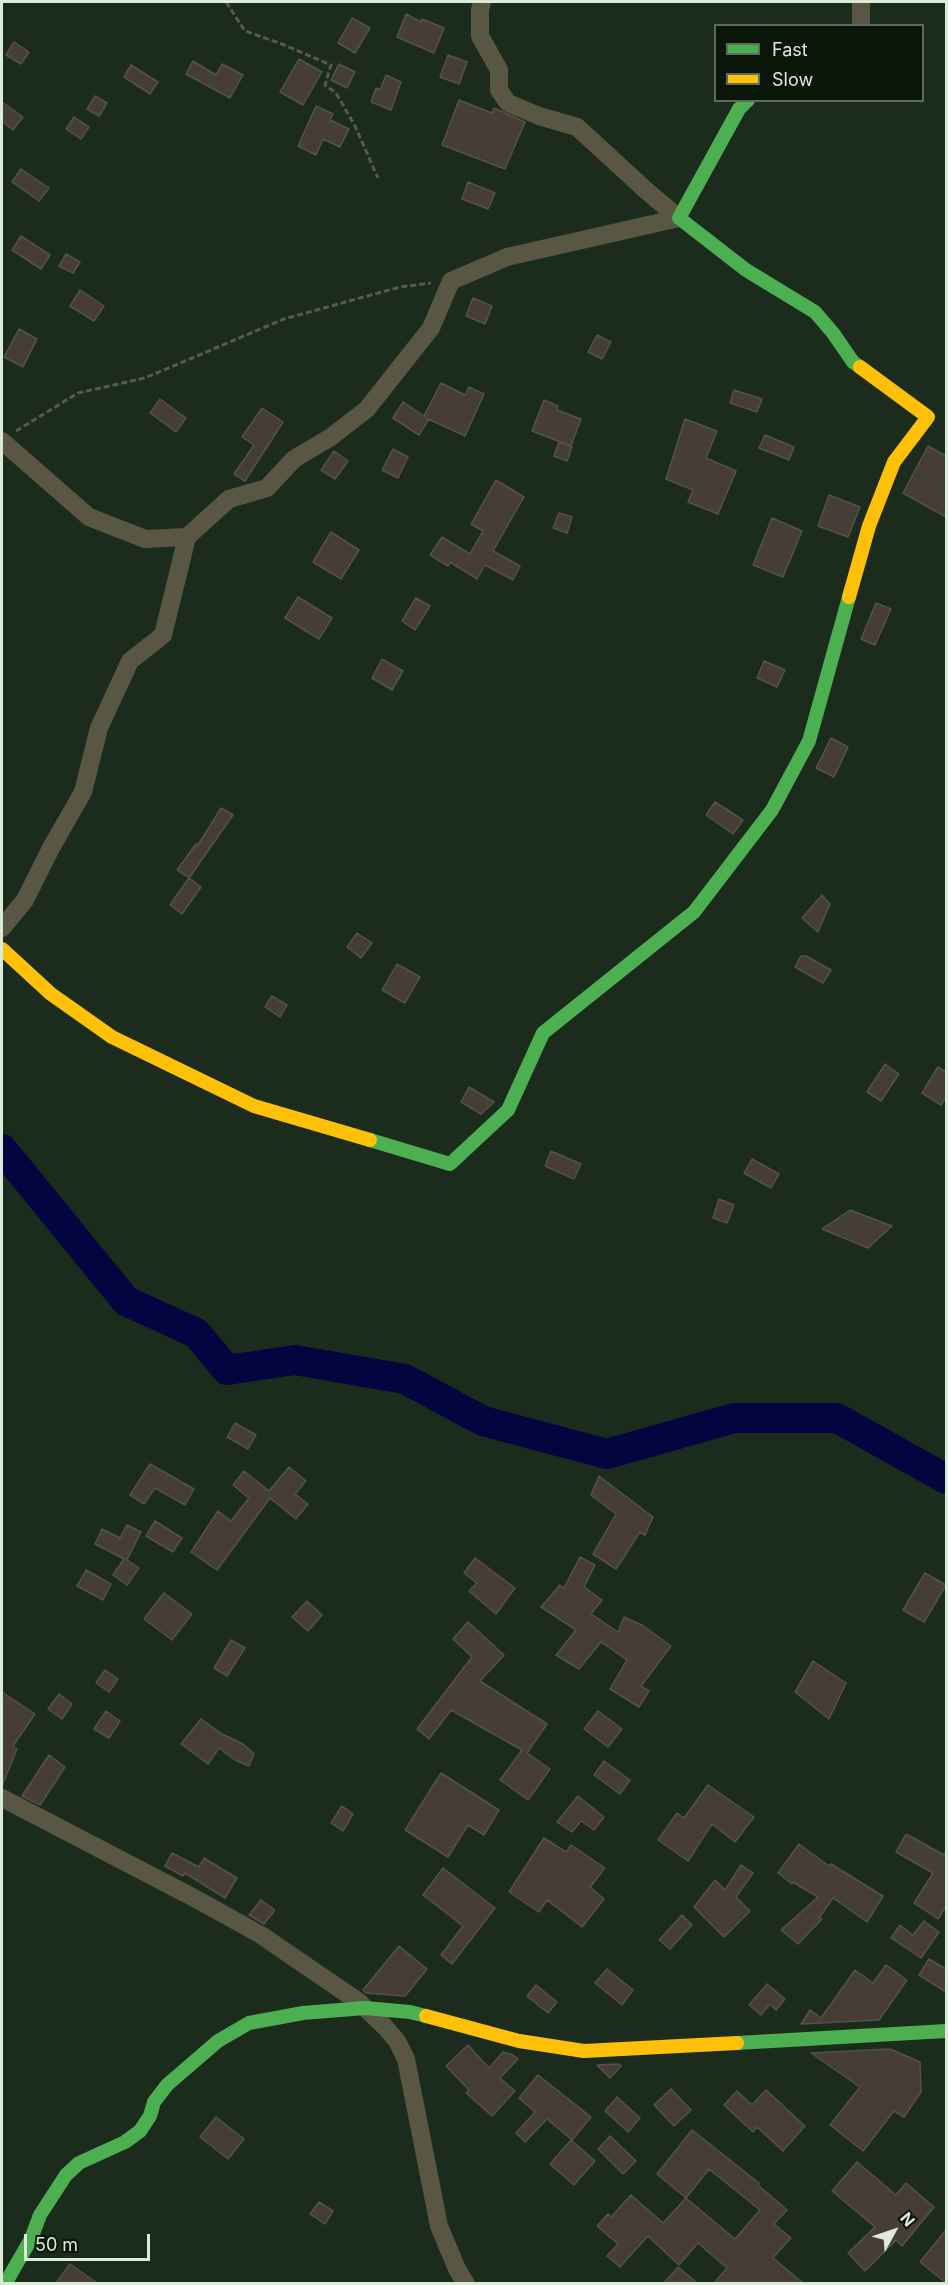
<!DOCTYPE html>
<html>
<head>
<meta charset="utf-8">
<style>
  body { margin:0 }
  #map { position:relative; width:948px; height:2285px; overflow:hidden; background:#1b2b1c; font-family:Inter,sans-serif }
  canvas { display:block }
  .frame { position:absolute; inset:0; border:3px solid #daebd9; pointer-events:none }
  .legend { position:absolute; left:714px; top:24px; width:210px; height:78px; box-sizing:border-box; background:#0a160a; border:2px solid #5d6b5d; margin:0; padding:8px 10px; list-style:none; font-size:18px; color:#daebd9 }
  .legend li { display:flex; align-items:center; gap:12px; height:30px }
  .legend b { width:30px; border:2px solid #5d6b5d }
  .north { position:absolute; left:864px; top:2201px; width:60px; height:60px; -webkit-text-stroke:4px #0a160a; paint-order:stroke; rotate:50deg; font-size:16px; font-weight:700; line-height:24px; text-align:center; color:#daebd9 }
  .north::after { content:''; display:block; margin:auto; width:21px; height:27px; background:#daebd9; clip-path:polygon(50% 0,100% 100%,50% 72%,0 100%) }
  .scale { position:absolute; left:24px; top:2234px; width:126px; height:27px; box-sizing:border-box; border:3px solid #daebd9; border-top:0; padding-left:8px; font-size:18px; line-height:21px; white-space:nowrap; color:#daebd9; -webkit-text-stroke:4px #0a160a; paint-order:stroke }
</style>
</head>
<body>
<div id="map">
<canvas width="948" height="2285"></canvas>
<div class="frame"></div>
<ul class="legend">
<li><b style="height:8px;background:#4caf50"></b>Fast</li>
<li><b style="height:8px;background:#ffc107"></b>Slow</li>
</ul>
<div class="north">N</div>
<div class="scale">50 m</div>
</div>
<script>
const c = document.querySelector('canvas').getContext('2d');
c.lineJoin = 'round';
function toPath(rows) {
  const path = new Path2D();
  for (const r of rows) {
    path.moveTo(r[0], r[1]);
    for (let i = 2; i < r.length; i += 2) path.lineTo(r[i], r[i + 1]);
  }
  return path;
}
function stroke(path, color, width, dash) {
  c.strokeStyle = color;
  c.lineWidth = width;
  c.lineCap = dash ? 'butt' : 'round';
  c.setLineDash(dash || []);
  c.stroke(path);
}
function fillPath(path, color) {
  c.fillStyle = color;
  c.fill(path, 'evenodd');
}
stroke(toPath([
  [2,1149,126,1301,196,1333,227,1370,295,1360,405,1379,483,1421,607,1454,734,1418,837,1418,946,1479]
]), '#020540', 30);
const building = toPath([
  [406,14,421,22,422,19,444,28,434,53,397,37,406,14],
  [352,18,370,28,355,53,338,43,352,18],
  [14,42,29,52,21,64,6,55,14,42],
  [448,55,467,62,459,84,440,77,448,55],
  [299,59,322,72,303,105,280,92,299,59],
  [193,61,216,75,222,64,243,75,230,98,186,74,193,61],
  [339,64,355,72,347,88,331,80,339,64],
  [131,65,158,82,150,94,124,77,131,65],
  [386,75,401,82,391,110,371,102,376,88,380,90,386,75],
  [95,96,107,103,99,116,87,109,95,96],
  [459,100,492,113,494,108,525,122,505,169,442,145,459,100],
  [2,102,23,117,13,130,2,121,2,102],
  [316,106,333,114,330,120,349,129,340,147,323,139,316,155,298,146,316,106],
  [74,117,89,127,81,139,66,129,74,117],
  [21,169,49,188,39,201,12,182,21,169],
  [468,182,495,193,488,209,462,199,468,182],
  [21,236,50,255,41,269,12,250,21,236],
  [66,254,80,262,73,273,59,266,66,254],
  [80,290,104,306,94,321,70,306,80,290],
  [473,298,492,306,485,324,466,316,473,298],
  [19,329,37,339,23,367,4,357,19,329],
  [597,335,611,342,602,359,588,352,597,335],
  [441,383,465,395,469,387,484,394,465,436,426,418,429,419,419,435,393,418,403,402,424,416,441,383],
  [734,390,762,399,757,412,730,403,734,390],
  [160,399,186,418,176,432,150,413,160,399],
  [544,400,558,406,557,410,581,419,571,446,532,431,544,400],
  [262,408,283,422,245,481,234,474,254,445,242,437,262,408],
  [685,419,717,431,706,458,736,471,718,514,688,502,693,490,666,479,685,419],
  [765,435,794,447,789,460,759,448,765,435],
  [559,442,572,447,567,461,554,456,559,442],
  [928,446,946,456,946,517,903,493,928,446],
  [393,449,408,457,398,478,382,470,393,449],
  [334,451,348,461,335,479,321,470,334,451],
  [496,480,524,497,493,551,520,566,513,580,485,565,477,579,450,562,448,566,430,555,442,537,470,554,483,531,471,524,496,480],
  [829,495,860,507,848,537,818,526,829,495],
  [559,513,572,517,567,533,553,528,559,513],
  [772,518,802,531,783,577,753,565,772,518],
  [331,532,359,550,341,579,313,562,331,532],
  [298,597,332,618,319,639,285,618,298,597],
  [416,598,430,606,415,630,402,621,416,598],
  [876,603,891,609,875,645,861,639,876,603],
  [382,659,403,671,392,690,372,678,382,659],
  [764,661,785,670,777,687,757,678,764,661],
  [831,738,848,747,834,777,816,768,831,738],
  [715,802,743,820,733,834,706,815,715,802],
  [221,808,233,815,189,878,177,870,196,844,198,845,221,808],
  [189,878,201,887,182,914,170,905,189,878],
  [822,895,830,904,818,932,802,918,822,895],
  [357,933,372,943,361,958,347,947,357,933],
  [801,956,806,956,831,970,823,983,795,967,801,956],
  [397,964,420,977,405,1003,382,990,397,964],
  [272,996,287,1005,280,1017,265,1007,272,996],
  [885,1064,899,1074,881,1101,867,1092,885,1064],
  [938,1067,946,1072,946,1097,941,1105,922,1093,938,1067],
  [469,1087,494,1102,481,1114,461,1102,469,1087],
  [551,1151,581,1164,574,1179,545,1166,551,1151],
  [752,1159,779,1174,771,1188,744,1173,752,1159],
  [719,1199,734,1205,727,1223,713,1218,719,1199],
  [850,1210,892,1226,868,1248,822,1229,850,1210],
  [235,1423,256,1435,248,1449,227,1437,235,1423],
  [150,1464,194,1489,185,1505,155,1488,144,1504,130,1495,150,1464],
  [289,1467,306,1481,295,1494,308,1504,296,1519,270,1498,217,1570,191,1552,218,1511,231,1521,249,1498,233,1485,244,1471,269,1491,289,1467],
  [599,1476,653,1517,645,1535,640,1532,616,1569,593,1554,616,1514,591,1495,599,1476],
  [155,1521,182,1538,173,1552,146,1536,155,1521],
  [127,1525,141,1532,127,1560,139,1568,127,1585,113,1575,124,1559,95,1544,102,1529,120,1538,127,1525],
  [580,1557,595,1565,584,1587,602,1600,591,1614,618,1632,624,1617,642,1625,671,1646,641,1686,649,1691,639,1707,610,1689,627,1660,601,1642,579,1669,556,1655,576,1630,541,1607,560,1585,564,1588,580,1557],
  [475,1558,515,1588,496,1614,469,1591,477,1583,464,1573,475,1558],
  [86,1570,111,1584,103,1600,77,1586,86,1570],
  [925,1573,946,1585,924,1622,903,1610,925,1573],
  [164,1593,192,1614,172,1640,144,1619,164,1593],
  [307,1601,322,1615,308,1631,292,1617,307,1601],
  [468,1622,504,1655,480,1681,547,1724,527,1753,550,1769,528,1800,500,1780,522,1750,451,1710,429,1739,417,1729,472,1657,453,1639,468,1622],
  [231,1640,245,1648,227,1676,214,1668,231,1640],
  [813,1661,846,1683,829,1719,795,1692,813,1661],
  [105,1670,118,1679,109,1692,96,1683,105,1670],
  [2,1692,35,1714,13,1746,17,1749,2,1786,2,1692],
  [59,1694,72,1704,62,1719,48,1709,59,1694],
  [106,1711,120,1721,109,1738,94,1729,106,1711],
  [598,1711,622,1729,608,1747,584,1729,598,1711],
  [201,1719,222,1734,243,1744,254,1754,249,1766,235,1760,219,1748,208,1764,181,1744,201,1719],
  [49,1755,65,1767,40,1805,22,1796,49,1755],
  [604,1761,630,1780,620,1794,594,1775,604,1761],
  [441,1773,499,1810,484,1835,468,1825,448,1857,405,1830,441,1773],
  [708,1785,754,1817,735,1842,712,1824,688,1861,658,1840,677,1813,684,1818,708,1785],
  [578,1796,604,1817,594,1830,581,1821,572,1832,557,1822,578,1796],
  [342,1806,353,1814,343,1831,331,1823,342,1806],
  [906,1834,944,1855,946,1851,946,1906,938,1919,914,1903,933,1873,896,1852,906,1834],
  [544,1838,566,1852,571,1845,605,1868,590,1887,604,1899,582,1927,547,1900,539,1912,509,1892,544,1838],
  [799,1844,829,1866,831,1864,883,1896,867,1922,833,1898,819,1918,822,1919,798,1944,781,1930,818,1897,793,1882,792,1884,778,1873,799,1844],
  [172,1853,199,1867,204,1858,237,1878,225,1898,185,1873,183,1876,165,1866,172,1853],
  [741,1865,753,1873,736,1897,750,1911,724,1937,694,1907,715,1880,725,1890,741,1865],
  [443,1868,495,1908,452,1964,441,1955,463,1926,423,1895,443,1868],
  [261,1900,275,1910,264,1924,249,1915,261,1900],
  [682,1915,692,1925,670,1949,659,1940,682,1915],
  [924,1921,939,1932,921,1958,891,1938,900,1925,913,1935,924,1921],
  [399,1946,427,1969,405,1996,366,1993,363,1990,399,1946],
  [929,1959,946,1969,946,1992,919,1975,929,1959],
  [886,1965,907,1980,879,2020,801,2024,810,2010,821,2018,855,1970,873,1983,886,1965],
  [607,1969,633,1990,622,2005,595,1983,607,1969],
  [767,1984,785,1999,776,2010,770,2004,761,2015,749,2005,767,1984],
  [536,1985,557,2002,548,2013,527,1996,536,1985],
  [468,2045,489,2068,503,2052,513,2055,518,2059,500,2078,515,2091,492,2116,466,2093,469,2090,446,2066,468,2045],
  [890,2049,920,2062,921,2092,904,2117,894,2111,863,2151,830,2125,860,2087,811,2053,890,2049],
  [619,2064,621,2066,610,2078,597,2065,619,2064],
  [538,2075,591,2117,572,2140,547,2119,525,2142,516,2133,535,2112,519,2098,538,2075],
  [671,2089,691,2110,674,2126,654,2105,671,2089],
  [766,2090,805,2126,783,2151,757,2127,753,2132,724,2105,737,2091,752,2105,766,2090],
  [617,2097,640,2118,628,2132,605,2111,617,2097],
  [216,2117,244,2139,228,2159,200,2137,216,2117],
  [692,2130,759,2183,758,2185,787,2210,774,2224,791,2238,773,2258,803,2283,714,2283,727,2268,698,2243,679,2265,648,2236,620,2267,607,2256,618,2244,597,2226,608,2214,611,2217,631,2195,663,2223,686,2198,657,2174,692,2130],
  [709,2169,760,2210,735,2239,686,2198,709,2169],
  [610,2136,636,2161,623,2174,598,2149,610,2136],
  [571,2140,595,2161,574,2185,550,2164,571,2140],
  [857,2162,896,2195,906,2183,934,2207,902,2246,896,2240,865,2271,848,2253,875,2227,832,2191,857,2162],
  [319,2202,333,2211,325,2224,310,2214,319,2202],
  [946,2230,946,2283,920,2262,946,2230],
  [70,2264,97,2283,56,2283,70,2264],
  [678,2267,697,2283,664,2283,678,2267]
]);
fillPath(building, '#463d35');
stroke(building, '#54524b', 1.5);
stroke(toPath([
  [226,2,245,31,282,44,331,65,325,85,336,93,355,126,378,178],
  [16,431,78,393,145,378,284,319,400,287,431,283]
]), '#585a4a', 3, [6, 3]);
stroke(toPath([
  [482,2,480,10,480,36,499,70,499,90,508,103,539,116,577,127,649,193,679,218],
  [861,26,861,2],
  [2,441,89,517,145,539,187,537],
  [2,928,25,900,51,848,83,792,99,728,130,661,163,635,187,537,229,499,267,488,294,459,331,437,367,409,431,328,451,281,507,257,679,218],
  [2,1798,198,1900,261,1935,359,2002,385,2027,397,2041,406,2059,439,2226,457,2269,466,2284]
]), '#595744', 18);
stroke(toPath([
  [748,100,739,109,679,218,746,270,815,312,833,333,853,362,860,367],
  [370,1140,450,1164,508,1110,543,1033,694,912,772,810,809,741,849,597],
  [737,2043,946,2031],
  [5,2284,31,2239,40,2215,66,2175,79,2163,125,2142,140,2131,150,2116,154,2102,167,2085,218,2041,249,2023,303,2013,365,2008,410,2012,426,2016]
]), '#4caf50', 14);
stroke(toPath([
  [849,597,869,526,894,462,928,417,860,367],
  [2,949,51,994,112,1037,254,1106,370,1140],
  [426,2016,519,2041,584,2051,737,2043]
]), '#ffc107', 14);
</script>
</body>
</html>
